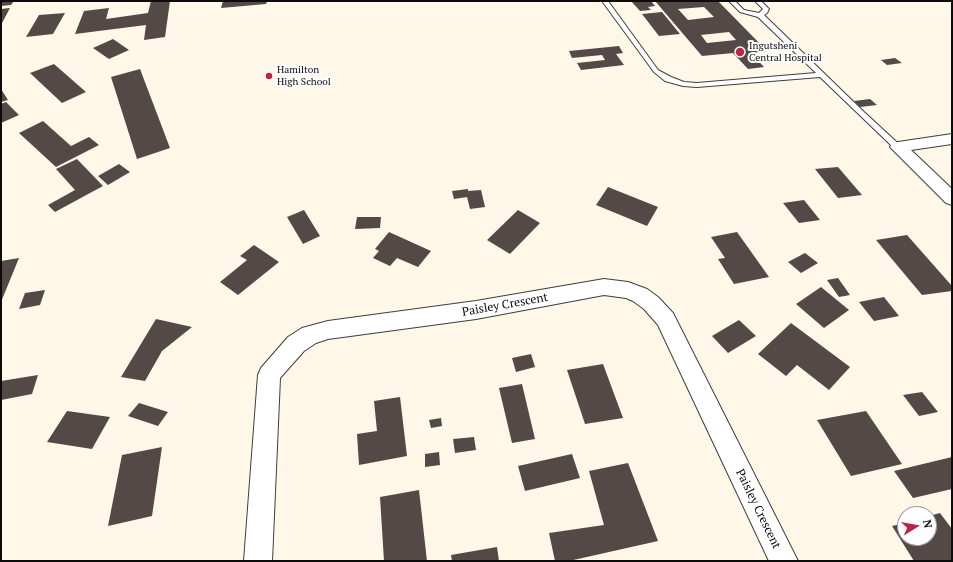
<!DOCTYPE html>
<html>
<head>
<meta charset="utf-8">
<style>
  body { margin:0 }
  #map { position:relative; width:953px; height:562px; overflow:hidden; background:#fff7e8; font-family:"PT Serif",serif }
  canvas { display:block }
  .frame { position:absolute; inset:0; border:2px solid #0b0b0b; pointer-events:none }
  .north { position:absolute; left:897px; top:506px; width:40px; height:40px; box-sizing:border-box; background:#fff; border:1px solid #9d9d9d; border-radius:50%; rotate:79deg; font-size:11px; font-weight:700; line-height:16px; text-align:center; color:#0b0b0b }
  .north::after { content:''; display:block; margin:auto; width:14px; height:18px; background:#ba2445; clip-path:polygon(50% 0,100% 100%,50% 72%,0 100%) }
</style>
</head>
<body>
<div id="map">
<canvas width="953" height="562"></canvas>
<div class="frame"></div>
<div class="north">N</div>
</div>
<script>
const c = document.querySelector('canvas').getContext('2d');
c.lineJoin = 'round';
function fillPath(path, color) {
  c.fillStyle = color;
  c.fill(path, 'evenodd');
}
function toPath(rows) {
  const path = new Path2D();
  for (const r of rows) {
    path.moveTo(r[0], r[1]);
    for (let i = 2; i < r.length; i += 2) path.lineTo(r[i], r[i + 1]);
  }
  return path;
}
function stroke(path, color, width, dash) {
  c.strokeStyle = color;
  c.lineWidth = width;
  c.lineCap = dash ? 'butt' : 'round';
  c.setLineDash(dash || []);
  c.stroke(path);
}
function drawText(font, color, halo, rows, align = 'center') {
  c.font = font + ' "PT Serif",serif';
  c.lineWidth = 4;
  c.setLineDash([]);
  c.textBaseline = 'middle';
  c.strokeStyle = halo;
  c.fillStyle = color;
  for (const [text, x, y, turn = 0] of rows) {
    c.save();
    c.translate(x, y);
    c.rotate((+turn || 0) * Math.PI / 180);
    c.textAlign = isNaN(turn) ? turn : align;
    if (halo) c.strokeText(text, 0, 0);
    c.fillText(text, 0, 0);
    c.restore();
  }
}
fillPath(toPath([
  [1,1,14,1,11,5,1,6],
  [151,1,170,1,165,37,144,40,146,25,75,34,84,11,109,8,106,19,148,13],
  [223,1,267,1,266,4,221,8],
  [631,1,651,1,655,6,648,7,651,10,640,11],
  [655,1,718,1,767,51,751,53,764,67,748,69,733,53,702,56],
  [704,7,714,17,688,20,678,9],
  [729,32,736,40,707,43,701,35],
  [10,8,1,25,1,9],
  [662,12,680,34,659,36,642,14],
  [65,13,53,34,26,37,39,15],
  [113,39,129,50,109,59,93,48],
  [619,46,623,53,616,54,624,65,581,70,577,63,605,60,602,55,572,58,569,51],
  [895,58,902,63,887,65,881,60],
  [54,64,86,92,62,103,30,73],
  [140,69,170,148,137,159,111,77],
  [1,89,8,100,1,102],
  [870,99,877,105,860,107,854,101],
  [6,102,19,115,1,123,1,104],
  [43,121,71,146,89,137,99,145,56,167,19,133],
  [77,159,103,186,55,212,48,205,75,190,56,169],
  [119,164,130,172,108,185,98,176],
  [838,167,862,195,838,198,815,169],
  [608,187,658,207,647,226,596,205],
  [468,189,468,191,481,190,485,207,470,209,467,197,454,199,452,191],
  [804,200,820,220,799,223,783,203],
  [304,210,320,236,303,244,287,217],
  [518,210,540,223,510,254,487,240],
  [357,217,381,217,380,228,355,229],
  [389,232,431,251,418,267,397,258,390,266,373,258,379,251,375,249],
  [737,232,769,277,734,284,718,259,725,258,711,237],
  [907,235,952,286,952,291,922,295,876,240],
  [254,245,279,262,238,295,220,282,247,260,240,256],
  [805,253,818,263,801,273,788,262],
  [19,258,1,302,1,261],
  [838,278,850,295,839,297,827,280],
  [821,287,849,310,824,328,796,304],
  [45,290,40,305,19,309,25,293],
  [884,297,899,316,874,321,859,302],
  [156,319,192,327,162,351,145,381,121,377],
  [739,320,756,336,728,353,712,336],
  [791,323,850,367,829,390,797,365,786,376,758,354],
  [531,354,535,367,516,372,512,358],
  [603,364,623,418,585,424,567,370],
  [38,375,32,394,1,400,1,381],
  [522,384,535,439,512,443,499,388],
  [922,392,938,412,919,416,903,395],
  [400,397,407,456,359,465,357,434,377,431,374,401],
  [139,403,168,412,158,426,128,416],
  [67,411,110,417,92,449,47,442],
  [866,411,902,464,851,476,817,420],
  [441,418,442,426,431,428,429,420],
  [474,437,476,450,455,453,453,439],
  [162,447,152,516,108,526,122,455],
  [439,452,440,465,425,467,425,454],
  [572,454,580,478,525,491,518,466],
  [952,457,952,489,913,498,894,471],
  [628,463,658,541,569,561,555,561,549,533,604,525,589,471],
  [419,490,427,561,384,561,380,497],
  [940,513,952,529,952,561,914,561,892,526,905,523,905,538,929,538,929,516],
  [497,547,499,561,452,561,451,555]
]), '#534a47');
const service = toPath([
  [602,1,608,1,658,70,671,77,684,82,697,83,816,73,758,17,740,12,729,1,735,1,744,10,759,13,763,9,755,1,761,1,769,9,767,13,764,15,864,112,902,147,898,150,895,149,820,77,697,87,683,86,665,81,654,72,602,1]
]);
const minor = toPath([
  [952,134,952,144,911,150,952,189,952,205,946,203,890,147,892,143,898,142,952,134],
  [604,279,628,282,647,289,658,297,673,313,798,561,769,561,658,325,644,309,633,301,626,298,604,295,476,319,328,339,316,343,304,351,280,378,272,561,244,561,258,375,261,368,288,337,302,328,328,321,476,301,604,279]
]);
stroke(service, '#3e3e3e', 2);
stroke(minor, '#3e3e3e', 2);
fillPath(service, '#fff');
fillPath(minor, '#fff');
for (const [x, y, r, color] of [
  [740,52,5,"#ba2445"],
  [269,76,4,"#ba2445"]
]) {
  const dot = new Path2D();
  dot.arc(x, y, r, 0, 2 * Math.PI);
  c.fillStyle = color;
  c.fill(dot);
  stroke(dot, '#fff', 1.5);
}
drawText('10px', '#0b0b0b', '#fff', [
  ["Ingutsheni",749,46],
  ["Central Hospital",749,58],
  ["Hamilton",277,70],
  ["High School",277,82]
], 'left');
drawText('12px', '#0b0b0b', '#fff', [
  ["Paisley Crescent",505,305,-10],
  ["Paisley Crescent",758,509,64]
]);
</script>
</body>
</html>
